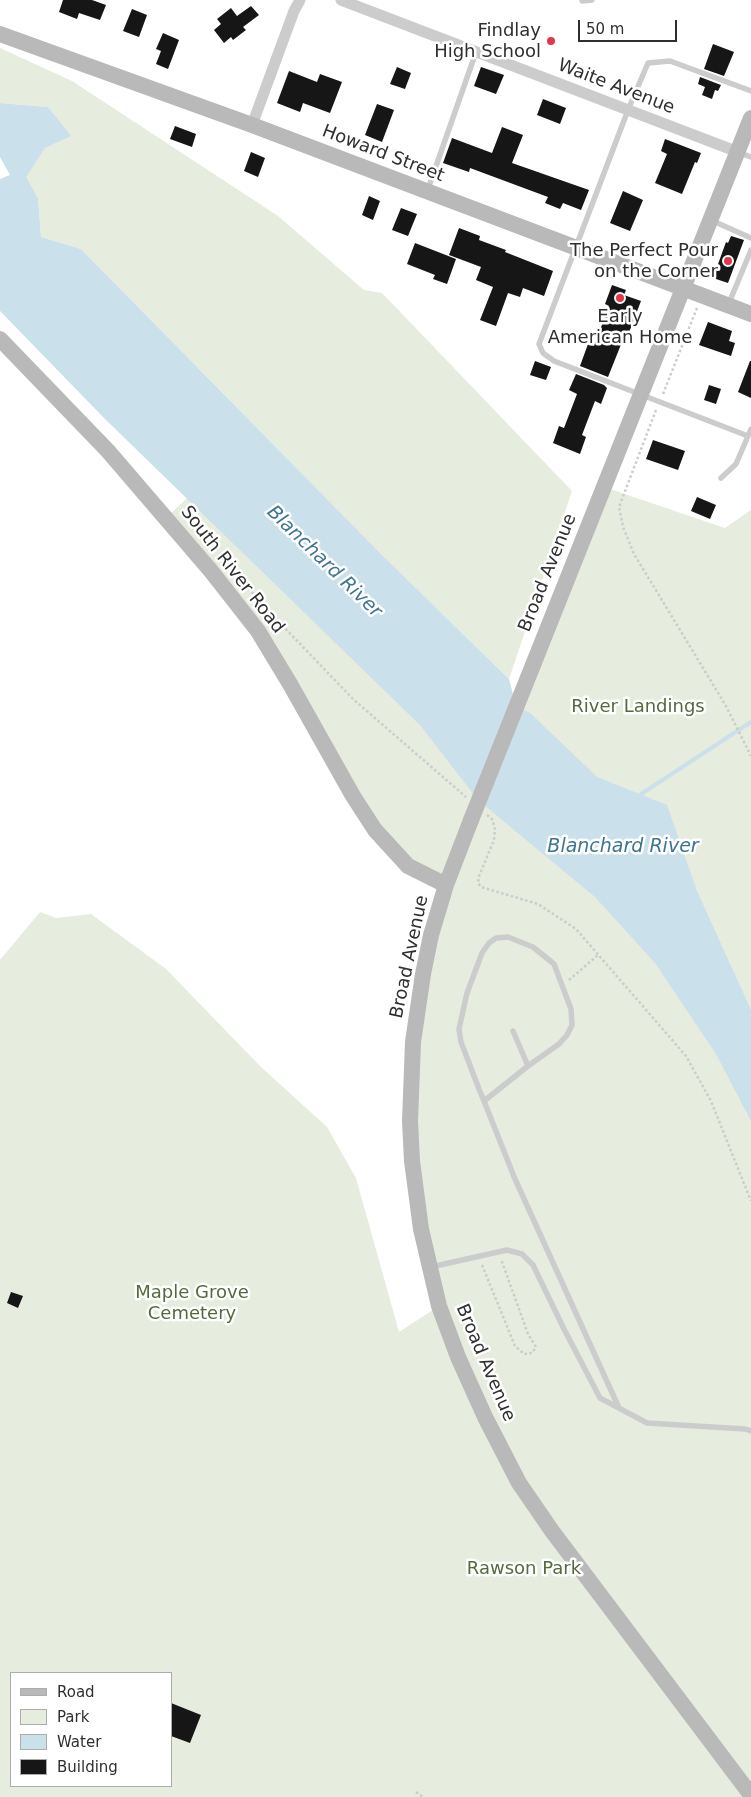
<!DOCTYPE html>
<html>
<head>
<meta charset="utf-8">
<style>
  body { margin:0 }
  #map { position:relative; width:751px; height:1797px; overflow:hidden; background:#fff; font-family:"DejaVu Sans",sans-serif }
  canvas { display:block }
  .legend { position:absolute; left:10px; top:1672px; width:162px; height:115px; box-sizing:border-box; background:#fff; border:1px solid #acacac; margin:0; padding:6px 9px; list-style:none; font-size:15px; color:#2f2f2f }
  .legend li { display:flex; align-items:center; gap:10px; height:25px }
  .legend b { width:25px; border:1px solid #acacac }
  .scale { position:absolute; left:578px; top:20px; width:99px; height:22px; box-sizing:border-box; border:2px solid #2f2f2f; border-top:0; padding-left:6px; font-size:15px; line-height:18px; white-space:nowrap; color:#2f2f2f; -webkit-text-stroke:4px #fff; paint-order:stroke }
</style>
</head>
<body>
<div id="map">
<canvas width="751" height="1797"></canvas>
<ul class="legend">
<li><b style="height:6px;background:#b9b9b9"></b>Road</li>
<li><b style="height:14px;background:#e6ecde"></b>Park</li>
<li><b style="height:14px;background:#cae0eb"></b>Water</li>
<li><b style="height:14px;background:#161616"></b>Building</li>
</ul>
<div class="scale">50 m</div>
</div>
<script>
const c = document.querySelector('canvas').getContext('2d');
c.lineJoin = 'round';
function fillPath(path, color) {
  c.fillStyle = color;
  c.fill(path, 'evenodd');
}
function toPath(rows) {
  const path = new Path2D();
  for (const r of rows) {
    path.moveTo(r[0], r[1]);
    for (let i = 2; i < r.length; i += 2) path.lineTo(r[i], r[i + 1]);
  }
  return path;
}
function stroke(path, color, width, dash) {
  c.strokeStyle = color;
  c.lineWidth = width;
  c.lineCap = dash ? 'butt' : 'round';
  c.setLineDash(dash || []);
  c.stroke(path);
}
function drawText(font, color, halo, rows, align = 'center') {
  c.font = font + ' "DejaVu Sans",sans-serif';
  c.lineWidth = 5;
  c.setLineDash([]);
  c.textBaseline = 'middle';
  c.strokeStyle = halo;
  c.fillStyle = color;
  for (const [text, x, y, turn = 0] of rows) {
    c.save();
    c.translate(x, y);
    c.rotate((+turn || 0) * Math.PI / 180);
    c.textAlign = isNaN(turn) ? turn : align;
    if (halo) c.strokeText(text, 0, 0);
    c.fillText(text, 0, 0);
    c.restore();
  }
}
fillPath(toPath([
  [0,48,72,81,278,216,364,290,382,293,572,491,509,679,381,554,81,249,41,237,38,198,25,177,45,148,70,136,48,107,0,103],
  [223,464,505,734,604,487,725,528,751,510,751,1797,0,1797,0,960,40,912,56,918,91,914,166,969,260,1066,327,1127,356,1178,399,1332,439,1306,412,1161,413,1042,446,885,408,866,375,830,258,631,166,518],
  [11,1673,171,1673,171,1786,11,1786]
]), '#e6ecde');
fillPath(toPath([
  [0,103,48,107,71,136,45,148,26,177,38,198,41,237,81,249,381,554,509,679,516,706,530,713,597,777,667,805,697,891,751,1010,751,1121,716,1054,655,963,595,897,478,800,420,725,105,419,0,311,0,179,10,175,0,157]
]), '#cae0eb');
stroke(toPath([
  [638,796,751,722]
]), '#cae0eb', 4);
fillPath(toPath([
  [63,0,92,0,106,5,100,20,79,13,77,19,59,12],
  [251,6,259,15,243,27,246,30,233,40,231,37,224,43,214,30,221,24,217,19,231,8,237,16],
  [132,9,147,15,139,37,123,31],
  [163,33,179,40,168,69,156,64,161,51,156,49],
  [713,44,734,52,724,76,704,69],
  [397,67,411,73,405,89,390,84],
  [481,67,504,75,496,94,474,86],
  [289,71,317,82,320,74,342,82,330,113,303,103,300,112,277,103],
  [700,77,721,85,718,91,715,90,712,99,702,95,705,87,698,84],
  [543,99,566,108,560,124,537,115],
  [377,104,394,110,382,142,365,135],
  [175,126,196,134,192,147,170,139],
  [502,127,523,135,512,163,589,190,581,210,563,203,560,209,545,203,548,197,470,168,469,172,443,163,452,138,492,153],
  [665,139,701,153,697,163,695,162,682,194,655,183,667,154,661,151],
  [251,152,265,158,258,177,244,171],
  [623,191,643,200,630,231,610,223],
  [369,196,380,201,373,220,362,215],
  [401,208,417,214,408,236,392,230],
  [459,228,480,236,479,240,506,250,505,252,553,271,544,296,523,288,520,297,508,293,496,326,480,320,493,287,476,280,481,267,449,255],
  [731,236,744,240,728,283,713,278,726,242,728,243],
  [415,243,456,259,447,284,433,279,435,275,407,264],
  [612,285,626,290,624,295,641,301,625,343,622,342,608,377,580,366,588,344,594,346,609,306,605,304],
  [708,322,732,331,729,341,735,343,731,356,699,345],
  [535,361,551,367,546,380,530,375],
  [750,361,751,361,751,398,738,392],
  [576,374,604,385,607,388,601,404,595,401,582,435,586,437,580,454,553,443,559,426,564,428,577,394,569,390],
  [709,385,721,389,716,404,704,400],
  [653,440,685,451,678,470,646,459],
  [697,497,716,505,710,519,691,511],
  [11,1292,23,1296,18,1308,7,1303],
  [171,1703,201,1715,190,1743,171,1736]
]), '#161616');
stroke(toPath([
  [663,394,697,308],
  [656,410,619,507,623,527,634,554,726,706,751,756],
  [218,555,280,623,353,699,466,797],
  [487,815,492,819,495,829,494,840,479,876,478,883,481,887,538,904,576,929,686,1056,711,1101,751,1201],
  [569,980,598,955],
  [482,1265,515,1346,524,1354,532,1353,536,1347,528,1334,501,1259],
  [416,1792,423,1797]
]), '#ccc', 2.5, [2.5, 2.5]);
stroke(toPath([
  [582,1,592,0],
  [751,91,670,61,648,63,628,110,539,344,543,353,554,361,748,436,751,429],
  [740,153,751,157],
  [428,189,476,52],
  [713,221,751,238],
  [729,303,751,250],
  [721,478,736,464,748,436],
  [513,1031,528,1066],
  [484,1101,528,1066,559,1044,567,1035,572,1025,571,1009,554,964,533,947,508,937,496,938,489,943,482,953,467,993,459,1029,461,1042,479,1089,484,1101,515,1179,619,1408],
  [431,1267,507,1250,522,1254,533,1265,564,1329,600,1398,647,1423,745,1429,751,1431]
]), '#ccc', 5.5);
stroke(toPath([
  [341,0,738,152],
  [252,125,294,11,300,0]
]), '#ccc', 11);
stroke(toPath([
  [0,34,252,125,751,314],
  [0,339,108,451,211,571,258,631,290,684,353,796,375,830,408,866,446,885],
  [533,665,751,118],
  [471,820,446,885,431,935,423,974,413,1042,410,1121,412,1161,421,1229,439,1306,458,1357,485,1417,519,1483,552,1531,751,1795]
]), '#b9b9b9', 16);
stroke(toPath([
  [471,820,533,665]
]), '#b9b9b9', 16);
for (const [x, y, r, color] of [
  [551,41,5,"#e1374b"],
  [728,261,5,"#e1374b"],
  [620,298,5,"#e1374b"]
]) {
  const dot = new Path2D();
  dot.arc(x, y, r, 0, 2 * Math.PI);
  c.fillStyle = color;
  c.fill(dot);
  stroke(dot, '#fff', 2);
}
drawText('18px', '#2f2f2f', '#fff', [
  ["Findlay",541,31],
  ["High School",541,52],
  ["The Perfect Pour",718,251],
  ["on the Corner",718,272],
  ["Early",620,317,"center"],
  ["American Home",620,338,"center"]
], 'right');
drawText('18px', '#2f2f2f', '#fff', [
  ["Waite Avenue",616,87,21],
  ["Howard Street",383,154,21],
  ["South River Road",232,570,52],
  ["Broad Avenue",548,573,-68],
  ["Broad Avenue",410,957,-78],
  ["Broad Avenue",485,1363,67]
]);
drawText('18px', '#546a3d', '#fff', [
  ["River Landings",638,707],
  ["Maple Grove",192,1293],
  ["Cemetery",192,1314],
  ["Rawson Park",524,1569]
]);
drawText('italic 19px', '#3f7490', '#fff', [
  ["Blanchard River",324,562,44],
  ["Blanchard River",623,847]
]);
</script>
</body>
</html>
